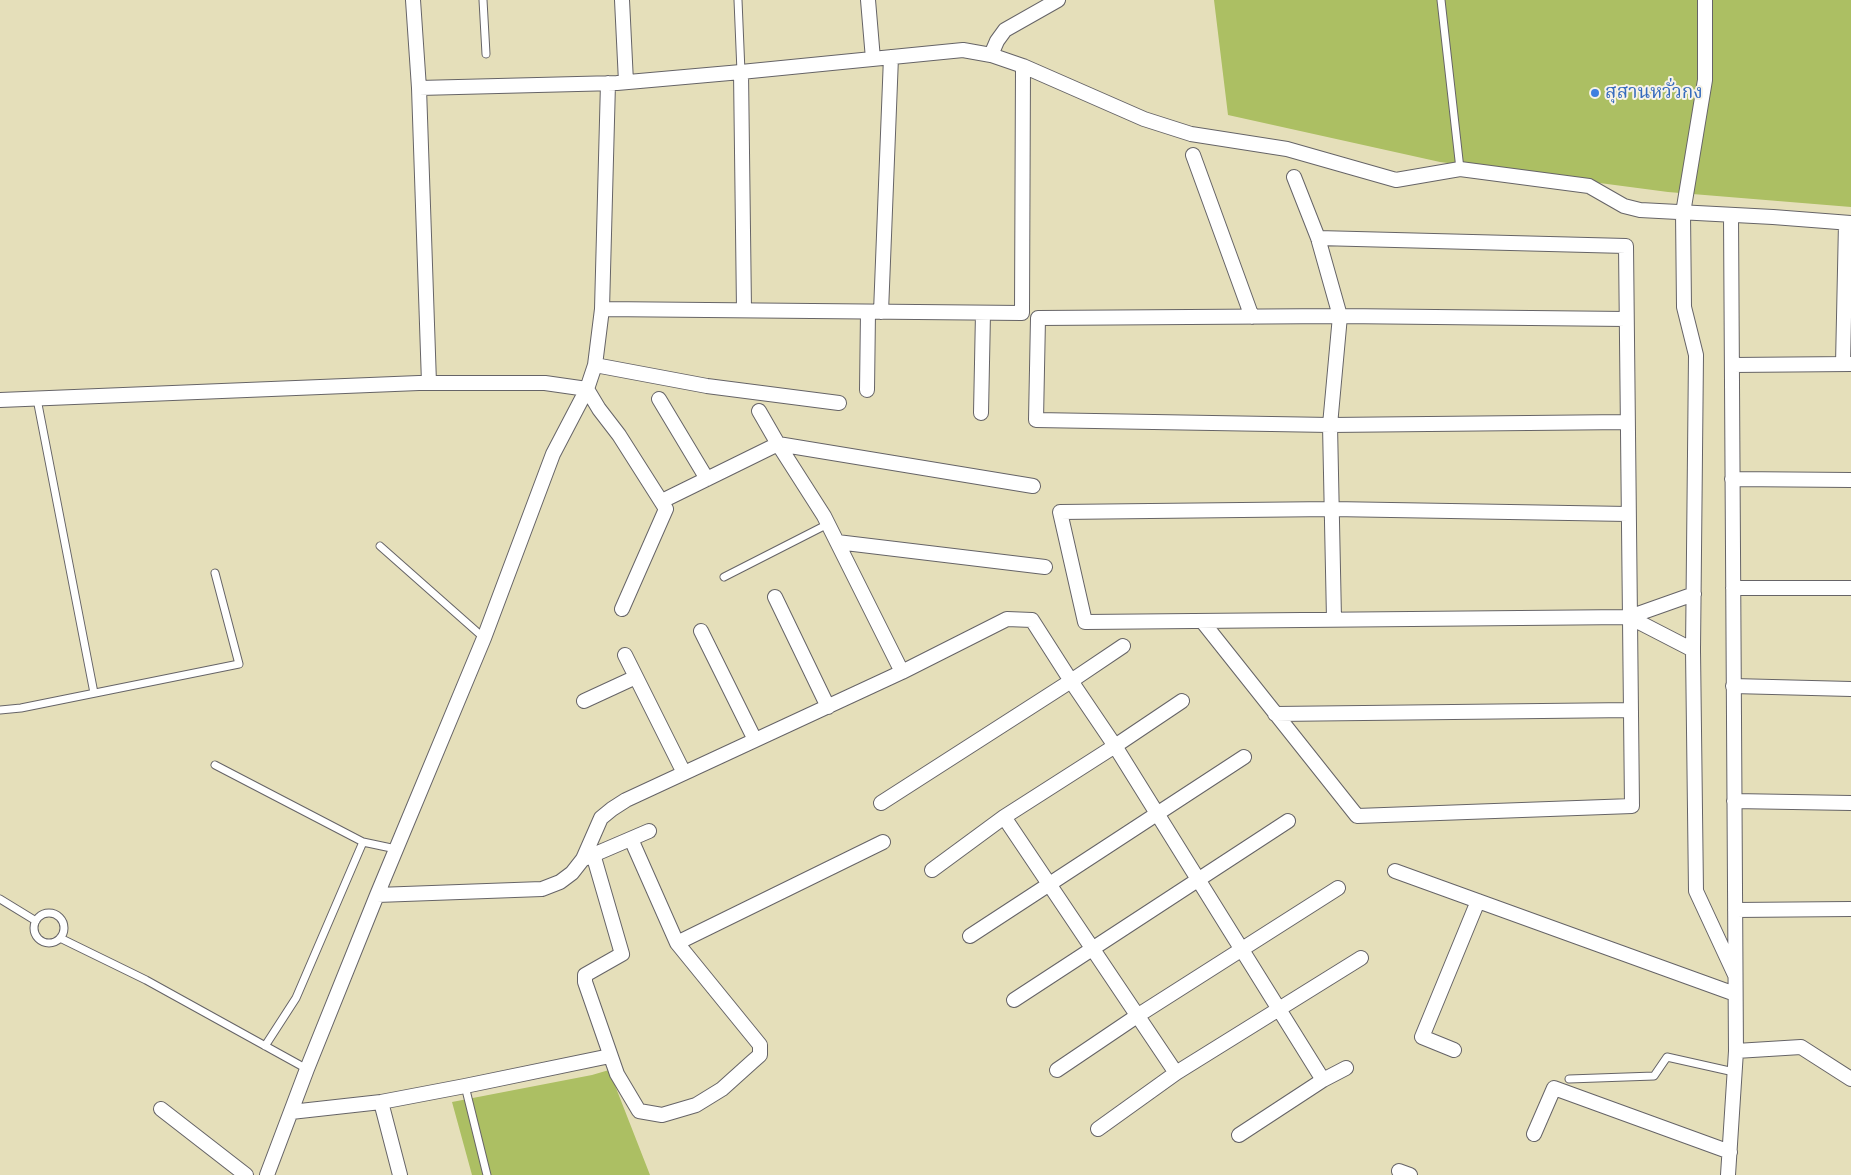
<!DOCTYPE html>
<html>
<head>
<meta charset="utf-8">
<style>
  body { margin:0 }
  canvas { display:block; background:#e5dfba }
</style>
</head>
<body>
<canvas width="1851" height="1175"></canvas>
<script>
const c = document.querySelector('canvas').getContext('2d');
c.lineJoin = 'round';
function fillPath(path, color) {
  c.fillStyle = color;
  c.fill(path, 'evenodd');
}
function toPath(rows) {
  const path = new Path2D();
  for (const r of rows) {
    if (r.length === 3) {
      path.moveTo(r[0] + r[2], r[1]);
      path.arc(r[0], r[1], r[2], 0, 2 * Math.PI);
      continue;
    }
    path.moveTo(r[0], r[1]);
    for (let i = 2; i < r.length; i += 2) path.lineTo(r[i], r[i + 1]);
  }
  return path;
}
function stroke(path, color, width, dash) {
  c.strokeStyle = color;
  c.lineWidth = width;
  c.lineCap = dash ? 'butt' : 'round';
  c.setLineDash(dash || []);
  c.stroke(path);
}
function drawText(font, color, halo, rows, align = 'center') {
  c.font = font + ' "Libre Bodoni","Noto Serif Thai",serif';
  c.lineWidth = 4;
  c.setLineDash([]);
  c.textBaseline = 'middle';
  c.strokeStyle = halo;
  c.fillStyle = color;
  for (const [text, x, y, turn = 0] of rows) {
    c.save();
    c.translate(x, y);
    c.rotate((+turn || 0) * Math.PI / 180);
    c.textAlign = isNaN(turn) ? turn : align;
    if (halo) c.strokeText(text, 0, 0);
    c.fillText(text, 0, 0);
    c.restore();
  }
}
fillPath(toPath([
  [1214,0,1851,0,1851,207,1668,192,1440,162,1228,115],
  [609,1070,650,1175,472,1175,452,1102,592,1075]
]), '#acbf63');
const service = toPath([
  [483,0,486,54],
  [738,0,741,72],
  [1441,0,1460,169],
  [37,399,94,693],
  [380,546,484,638],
  [724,577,828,524],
  [0,710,21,708,239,664,215,573],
  [215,765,363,842,296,998,265,1046],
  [363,842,396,849],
  [0,899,36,921],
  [49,928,15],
  [60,938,146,980,307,1069],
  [1569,1079,1654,1076,1667,1057,1734,1072],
  [465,1086,487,1175]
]);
const minor = toPath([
  [413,0,419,88,429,383],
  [622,0,626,82],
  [868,0,873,59],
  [1705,0,1705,80,1683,213,1684,307,1696,355,1693,650,1696,891,1735,975],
  [991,55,997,41,1005,30,1058,0],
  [741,72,744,310],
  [419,88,617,83,741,72,963,50,991,55,1023,66,1144,119,1191,134,1287,149,1396,180,1460,169,1589,186,1624,206,1640,210,1773,217,1851,223],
  [1193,155,1252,317],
  [1294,177,1318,238,1340,316,1330,425,1334,619],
  [602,309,1022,313,1023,66],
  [881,312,891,57],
  [1626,319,1340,316,1038,318,1036,420,1330,425,1627,422],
  [1843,364,1846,223],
  [595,365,707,386,839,403],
  [1732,365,1851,364],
  [867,390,868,312],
  [659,399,707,479],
  [0,400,419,383,545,383,587,389,599,409,619,435,666,509,622,609],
  [759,411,778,444,824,516,902,672],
  [981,413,983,313],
  [1732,479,1851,480],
  [662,501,778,444,1033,486],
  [1628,514,1332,509,1060,512,1085,622,1629,617],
  [837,542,1045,567],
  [1733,588,1851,588],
  [775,597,828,707],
  [1202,621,1357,816,1632,806,1626,246,1318,238],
  [701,631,755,740],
  [1693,650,1629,617,1694,594],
  [625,655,684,773],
  [1733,686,1851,689],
  [584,701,636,677],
  [1275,714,1631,710],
  [1734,801,1851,803],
  [881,803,1071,681,1123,646],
  [1004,817,1176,1073],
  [593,854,622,954,585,975,585,982,617,1074,639,1111,662,1115,696,1105,722,1089,752,1062,760,1055,760,1045,677,943,631,839],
  [586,858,649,831],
  [932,870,1004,817,1115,746,1182,701],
  [1395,871,1735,994],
  [377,895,542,889,560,882,572,873,583,859,601,818,612,809,626,800,902,672,1007,619,1032,620,1071,681,1115,746,1323,1080],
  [1735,910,1851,909],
  [970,936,1244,757],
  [677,943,883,842],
  [1014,1000,1288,821],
  [1454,1050,1422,1037,1478,901],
  [1736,1051,1801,1047,1851,1079],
  [1057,1070,1137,1016,1338,888],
  [381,1102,400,1175],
  [161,1109,246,1175],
  [291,1112,381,1102,465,1086,610,1056],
  [1098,1129,1176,1073,1361,958],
  [1534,1134,1554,1088,1730,1152],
  [1239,1135,1323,1080,1346,1068],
  [1399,1171,1410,1175],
  [267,1175,307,1069,377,895,484,638,553,454,587,389,595,365,602,309,608,83],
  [1728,1175,1736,1051,1731,215]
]);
stroke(service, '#666467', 9);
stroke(minor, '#666467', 16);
stroke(service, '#fff', 7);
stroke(minor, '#fff', 14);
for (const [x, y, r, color] of [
  [1595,93,5,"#3f7fe0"]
]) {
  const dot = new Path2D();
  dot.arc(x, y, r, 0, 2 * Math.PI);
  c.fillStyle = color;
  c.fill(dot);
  stroke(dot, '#f7f3e8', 2);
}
drawText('19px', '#366cbe', '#f7f3e8', [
  ["สุสานหวั่วกง",1605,93]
], 'left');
</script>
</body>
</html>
